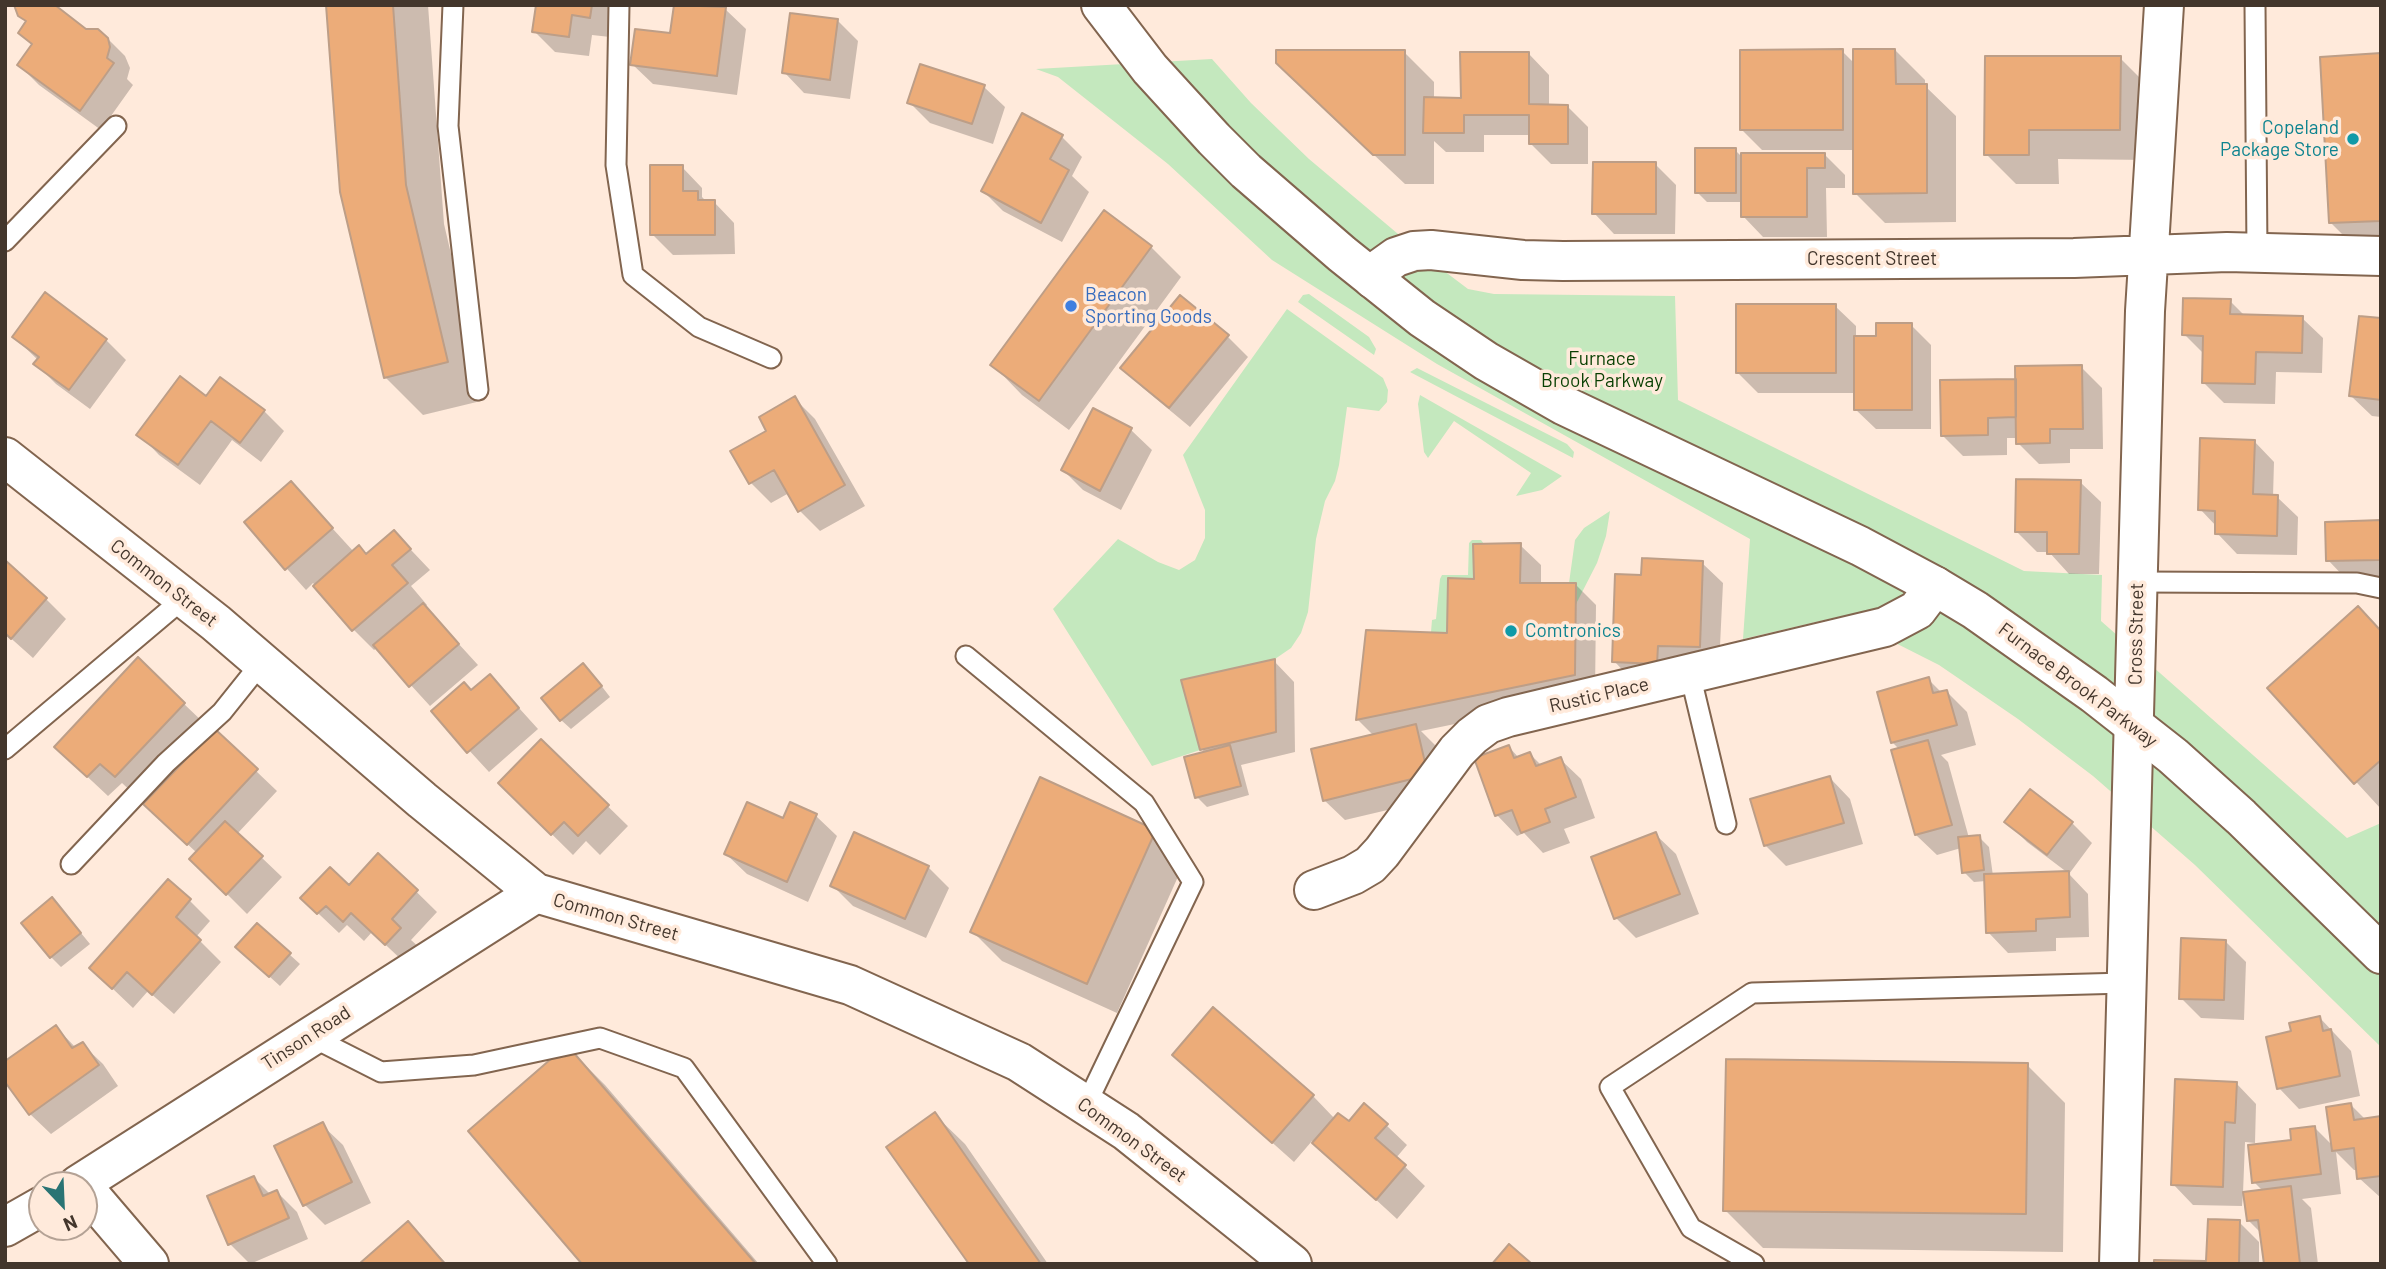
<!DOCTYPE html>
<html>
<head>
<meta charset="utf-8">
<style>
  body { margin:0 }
  #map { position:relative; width:2386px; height:1269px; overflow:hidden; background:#ffeadb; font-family:Barlow,sans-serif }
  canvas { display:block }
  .frame { position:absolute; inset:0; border:7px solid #43362c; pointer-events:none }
  .north { position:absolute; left:28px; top:1171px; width:70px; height:70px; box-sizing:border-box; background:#ffeadb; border:2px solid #b4a295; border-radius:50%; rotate:157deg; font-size:19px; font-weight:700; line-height:28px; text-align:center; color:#43362c }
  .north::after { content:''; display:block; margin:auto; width:24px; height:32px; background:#2a7474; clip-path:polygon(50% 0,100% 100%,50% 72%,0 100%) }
</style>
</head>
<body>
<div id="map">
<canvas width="2386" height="1269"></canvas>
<div class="frame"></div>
<div class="north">N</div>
</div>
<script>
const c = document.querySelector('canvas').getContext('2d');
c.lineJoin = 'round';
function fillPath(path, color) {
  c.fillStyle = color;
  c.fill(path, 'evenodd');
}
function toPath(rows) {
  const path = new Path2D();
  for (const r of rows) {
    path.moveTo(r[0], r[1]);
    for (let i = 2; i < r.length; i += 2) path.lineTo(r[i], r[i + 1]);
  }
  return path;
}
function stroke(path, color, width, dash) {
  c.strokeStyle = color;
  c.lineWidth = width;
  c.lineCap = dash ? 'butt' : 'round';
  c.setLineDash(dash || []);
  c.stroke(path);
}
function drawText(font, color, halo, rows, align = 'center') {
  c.font = font + ' Barlow,sans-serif';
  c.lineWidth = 7;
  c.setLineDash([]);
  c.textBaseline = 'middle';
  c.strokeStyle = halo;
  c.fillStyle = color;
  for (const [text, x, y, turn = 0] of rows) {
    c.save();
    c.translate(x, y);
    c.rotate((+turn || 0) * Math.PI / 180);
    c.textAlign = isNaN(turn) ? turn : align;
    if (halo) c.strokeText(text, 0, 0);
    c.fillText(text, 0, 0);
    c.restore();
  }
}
fillPath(toPath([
  [1212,59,1251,103,1309,159,1423,255,1468,289,1494,294,1675,296,1678,400,2024,571,2102,575,2101,621,2347,838,2381,823,2381,1047,2195,865,2093,776,2018,719,1939,665,1842,616,1743,639,1750,539,1437,364,1272,260,1168,164,1058,77,1036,69],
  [1309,294,1369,337,1376,349,1374,355,1298,302,1303,295],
  [1287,309,1383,378,1388,390,1387,402,1379,411,1347,407,1339,465,1335,481,1325,501,1316,539,1308,612,1301,633,1291,648,1275,659,1182,680,1200,750,1152,766,1053,609,1118,539,1158,562,1179,570,1195,560,1205,538,1205,510,1183,455],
  [1417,368,1567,444,1574,452,1573,458,1410,372],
  [1420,395,1562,476,1542,490,1516,496,1531,473,1454,421,1428,458,1424,452,1418,404],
  [1610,511,1606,536,1597,563,1576,604,1576,583,1569,583,1575,540,1584,528],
  [1472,540,1481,540,1484,544,1474,544,1474,579,1448,579,1447,633,1431,632,1432,620,1436,619,1440,579,1442,575,1468,575,1469,543]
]), '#c4e8be');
fillPath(toPath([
  [328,5,428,5,444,224,485,400,423,415,385,377],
  [538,5,606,5,613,13,610,37,592,35,589,56,555,52,534,31],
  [676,5,725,9,746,29,737,95,653,84,632,64,671,35],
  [19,15,104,35,125,56,130,68,127,79,133,85,101,130,39,85,19,65,33,46,20,33,27,23],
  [837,20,858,41,850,99,804,93,784,72],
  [1895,50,1925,80,1925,86,1956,116,1956,222,1885,223,1855,193,1855,150,1762,150,1741,129,1842,51,1855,64],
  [1404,52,1434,82,1434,99,1463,99,1529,54,1549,75,1549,106,1567,106,1588,127,1588,164,1551,164,1531,144,1531,135,1484,135,1484,152,1446,152,1434,141,1434,184,1405,184,1308,93],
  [2381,55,2381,251,2360,252,2330,222],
  [2120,58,2150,88,2150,160,2058,159,2059,184,2016,184,1986,154],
  [921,66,984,87,1005,107,993,144,930,123,909,102],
  [1062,137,1082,157,1072,176,1089,192,1062,242,1003,211,983,191],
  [1735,150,1743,158,1824,154,1845,175,1845,188,1826,188,1827,237,1763,237,1743,216,1743,202,1707,202,1697,192],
  [1655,164,1676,185,1675,234,1614,234,1594,213],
  [682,167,702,188,702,197,707,202,714,202,734,223,735,254,673,255,652,234],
  [1151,247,1181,277,1069,430,1022,395,993,365],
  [1180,297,1228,337,1248,357,1190,427,1143,388,1123,368],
  [2230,301,2246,317,2302,318,2323,338,2322,373,2276,372,2275,404,2224,403,2203,382,2204,354,2184,334],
  [1835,306,1856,326,1856,338,1878,338,1911,325,1931,345,1931,429,1876,429,1855,409,1855,393,1758,393,1738,373],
  [2381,320,2381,417,2372,416,2351,396],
  [14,337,106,340,126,360,90,409,56,384,36,364,38,360],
  [2081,367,2102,388,2103,449,2070,449,2070,463,2039,464,2018,443,2018,438,2007,438,2007,455,1963,456,1942,435,2017,381],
  [794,398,815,419,865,506,820,531,800,511,789,493,771,503,750,482,768,431],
  [207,399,264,411,284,431,261,462,232,440,200,485,159,455,139,434],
  [1093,410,1131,430,1152,450,1121,510,1083,490,1063,470],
  [2254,441,2274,462,2273,497,2277,497,2298,517,2297,555,2237,554,2217,533,2217,527,2200,509],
  [2080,482,2101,502,2099,574,2069,574,2049,552,2037,552,2016,531],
  [291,483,354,552,366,555,394,532,430,570,411,586,427,605,425,607,478,665,430,706,377,648,374,650,354,630,313,583,306,590,246,523],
  [2381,521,2381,580,2348,581,2328,560],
  [1520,545,1541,565,1541,585,1575,584,1596,605,1595,695,1421,731,1436,746,1447,796,1345,820,1324,800,1374,736,1358,720,1367,632,1448,634,1476,581],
  [1702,563,1723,583,1719,667,1634,682,1614,661,1643,577],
  [46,599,66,619,33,658,5,633],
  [2381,631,2381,809,2270,688],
  [138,660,205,724,136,796,122,783,108,796,77,767],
  [1274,661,1294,682,1295,752,1241,765,1249,795,1207,807,1197,797,1205,753,1202,749],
  [593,675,610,697,571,729,561,720],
  [490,676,538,729,489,772,433,711,472,692],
  [1928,679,1942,693,1947,692,1967,712,1976,745,1941,755,1948,762,1969,838,1979,837,1989,847,1993,876,2068,873,2027,842,2007,822,2072,823,2092,843,2069,874,2088,894,2089,937,2056,938,2056,951,2008,953,1988,932,1986,881,1974,882,1964,872,1961,848,1937,855,1916,835,1900,750,1892,742],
  [541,741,628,826,600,855,586,841,573,855,500,783],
  [1509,747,1519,758,1530,754,1541,765,1560,759,1581,779,1595,818,1564,829,1570,843,1543,853,1524,833,1517,836,1497,815],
  [256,771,277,791,237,834,282,877,247,914,212,879,197,853,166,824],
  [1830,778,1850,799,1863,844,1786,866,1765,845],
  [791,804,816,816,837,836,808,902,747,874,726,854,784,820],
  [1155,832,1185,861,1117,1013,1002,961,972,931],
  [1655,834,1676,854,1699,914,1636,938,1616,918],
  [379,855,437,912,411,940,421,949,406,964,372,932,364,941,347,925,339,933,302,898,349,887],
  [928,867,949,888,926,938,853,906,832,885],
  [189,900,210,921,196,937,221,962,174,1014,148,991,133,1008,112,988],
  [62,910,90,944,61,967,51,957],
  [257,925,300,964,280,986,248,957],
  [2226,942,2246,962,2244,1020,2201,1018,2181,998],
  [2320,1018,2351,1051,2360,1096,2299,1109,2279,1088,2293,1033],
  [56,1027,76,1048,82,1044,103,1064,118,1086,51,1134,30,1114],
  [567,1047,605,1085,759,1264,584,1264],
  [1174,1055,1313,1096,1335,1119,1349,1124,1386,1125,1407,1145,1396,1158,1425,1186,1397,1219,1312,1141,1294,1162],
  [2027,1065,2065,1103,2063,1252,1763,1248,1725,1210],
  [2236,1083,2256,1104,2255,1143,2245,1142,2243,1193,2263,1191,2254,1182,2293,1142,2315,1128,2333,1146,2351,1105,2366,1120,2381,1118,2381,1198,2359,1178,2358,1170,2354,1170,2336,1152,2341,1194,2302,1199,2311,1208,2318,1264,2265,1264,2262,1234,2248,1220,2245,1194,2243,1194,2242,1206,2193,1205,2173,1184],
  [935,1115,965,1144,1048,1264,971,1264],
  [322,1125,343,1145,371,1203,325,1225,305,1205],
  [254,1178,270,1194,277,1192,297,1212,308,1239,250,1264,230,1244],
  [2239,1222,2259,1242,2259,1264,2156,1264,2208,1263],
  [408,1224,447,1264,362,1264]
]), '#0003');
const building = toPath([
  [14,5,55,5,86,29,98,29,108,38,110,47,107,58,114,63,80,111,17,65,32,44,18,33,26,21,18,16,14,5],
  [326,5,393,5,406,185,448,362,384,378,340,192,326,5],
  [536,5,592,5,590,18,572,15,569,37,532,32,536,5],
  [674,5,726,7,717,76,630,65,635,29,670,33,674,5],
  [790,13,838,19,830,80,782,73,790,13],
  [1843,49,1843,130,1740,130,1740,50,1843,49],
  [1853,49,1895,49,1896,84,1927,84,1927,193,1853,194,1853,49],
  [1276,50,1405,50,1405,155,1373,155,1276,63,1276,50],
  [1460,52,1529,52,1529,104,1568,105,1568,144,1529,144,1529,115,1464,115,1464,133,1423,133,1424,97,1461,98,1460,52],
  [2381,53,2381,221,2329,223,2320,57,2381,53],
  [1985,56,2121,56,2120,130,2029,130,2029,155,1984,155,1985,56],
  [920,64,985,85,972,124,907,103,920,64],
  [1022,113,1063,135,1050,159,1069,170,1041,223,981,191,1022,113],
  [1695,148,1736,148,1736,193,1695,193,1695,148],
  [1741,153,1825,153,1825,168,1807,168,1807,217,1741,217,1741,153],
  [1593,162,1656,162,1656,214,1592,214,1593,162],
  [650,165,683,165,683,191,698,191,698,200,715,200,715,235,650,235,650,165],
  [1104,210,1152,246,1039,401,990,365,1104,210],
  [45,292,107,339,69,390,33,364,39,357,12,337,45,292],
  [1180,295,1229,335,1169,408,1120,368,1180,295],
  [2183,298,2231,299,2230,314,2303,316,2302,353,2256,352,2255,384,2202,383,2203,336,2182,335,2183,298],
  [1736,304,1836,304,1836,373,1736,373,1736,304],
  [2359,316,2381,318,2381,400,2349,396,2359,316],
  [1876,323,1912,323,1912,410,1854,410,1854,336,1876,336,1876,323],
  [2082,365,2083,429,2050,429,2050,443,2016,444,2015,366,2082,365],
  [180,376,206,396,220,377,265,410,240,443,211,421,178,465,136,435,180,376],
  [2016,379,2016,417,1988,418,1988,435,1941,436,1940,380,2016,379],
  [795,396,845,485,798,512,774,470,749,484,730,451,766,431,759,417,795,396],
  [1093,408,1132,428,1100,491,1061,470,1093,408],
  [2200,438,2255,440,2253,494,2278,495,2277,536,2215,534,2215,511,2198,510,2200,438],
  [2016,479,2081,480,2079,554,2047,554,2047,532,2015,532,2016,479],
  [291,481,333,528,285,570,244,522,291,481],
  [2381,520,2381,560,2326,561,2325,522,2381,520],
  [394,530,411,549,392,565,408,583,352,631,313,586,359,545,366,554,394,530],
  [1521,543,1520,583,1576,583,1575,675,1356,720,1366,630,1447,633,1448,578,1474,579,1473,544,1521,543],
  [1642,558,1703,561,1700,647,1658,646,1657,664,1612,662,1615,574,1641,575,1642,558],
  [5,560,47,598,11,639,5,633,5,560],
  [423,603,459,644,409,687,373,645,423,603],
  [2358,606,2381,631,2381,760,2354,784,2267,688,2358,606],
  [138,657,185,703,115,777,100,764,87,777,54,747,138,657],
  [1275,659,1276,732,1200,750,1181,680,1275,659],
  [583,663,602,686,560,721,541,698,583,663],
  [490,674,519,708,467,753,431,711,464,682,471,690,490,674],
  [1929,677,1933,693,1947,690,1957,725,1891,743,1877,692,1929,677],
  [1416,724,1428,775,1323,801,1311,749,1416,724],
  [215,729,258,769,187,845,143,804,215,729],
  [541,739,609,805,578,836,564,822,551,835,498,783,541,739],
  [1928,740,1952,825,1915,835,1891,750,1928,740],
  [1230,745,1241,786,1195,798,1184,757,1230,745],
  [1509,745,1514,758,1530,752,1536,766,1561,757,1576,797,1545,809,1550,822,1521,833,1512,810,1495,816,1474,758,1509,745],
  [1830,776,1844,823,1764,846,1750,799,1830,776],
  [1040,777,1156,830,1087,984,970,932,1040,777],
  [2030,789,2073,822,2047,855,2004,822,2030,789],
  [747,802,783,818,790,802,817,814,787,882,724,854,747,802],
  [225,821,263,856,226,895,189,859,225,821],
  [854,832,929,866,905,919,830,886,854,832],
  [1656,832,1680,894,1614,919,1591,857,1656,832],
  [1980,835,1984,870,1962,873,1958,837,1980,835],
  [378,853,418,890,392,919,401,928,385,945,351,913,343,922,326,906,317,914,300,898,330,867,349,885,378,853],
  [2069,871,2070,917,2036,919,2036,931,1986,933,1984,874,2069,871],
  [168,879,191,899,176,917,201,940,152,995,127,972,112,989,89,968,168,879],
  [52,897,81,933,50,958,21,923,52,897],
  [257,923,291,953,269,977,235,947,257,923],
  [2181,938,2226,940,2224,1000,2179,999,2181,938],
  [1213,1007,1314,1095,1272,1143,1172,1055,1213,1007],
  [2320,1016,2323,1031,2331,1029,2340,1076,2277,1089,2266,1037,2291,1031,2289,1023,2320,1016],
  [56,1025,72,1048,83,1042,99,1065,29,1115,5,1082,5,1061,56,1025],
  [567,1045,756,1264,582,1264,468,1131,567,1045],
  [1726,1059,2028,1063,2026,1214,1723,1211,1726,1059],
  [2175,1079,2237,1082,2235,1123,2225,1122,2223,1187,2171,1185,2175,1079],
  [1364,1103,1388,1124,1375,1138,1406,1165,1376,1200,1312,1143,1338,1113,1349,1121,1364,1103],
  [2351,1103,2354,1120,2381,1116,2381,1176,2357,1179,2354,1148,2332,1151,2326,1107,2351,1103],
  [935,1112,1041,1264,969,1264,886,1147,935,1112],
  [323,1122,352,1182,303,1206,274,1146,323,1122],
  [2315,1126,2321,1174,2252,1183,2248,1145,2291,1140,2290,1129,2315,1126],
  [254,1176,263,1196,277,1190,289,1218,228,1245,207,1196,254,1176],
  [2291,1186,2300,1264,2264,1264,2258,1220,2247,1221,2243,1192,2291,1186],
  [2208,1219,2240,1220,2239,1264,2154,1264,2154,1260,2206,1261,2208,1219],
  [408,1221,445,1264,359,1264,408,1221],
  [1509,1244,1532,1264,1492,1264,1509,1244]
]);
fillPath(building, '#ecac79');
stroke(building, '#bd9e87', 2);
const service = toPath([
  [453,5,448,126,478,390],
  [619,5,616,165,633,275,699,327,771,358],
  [2255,5,2257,253],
  [5,241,116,126],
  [2138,582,2357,583,2381,588],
  [966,656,1144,803,1193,882,1086,1105],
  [1690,674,1726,824],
  [5,749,184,598],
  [71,864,166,763,222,712,262,662],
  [310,1036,381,1072,474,1065,600,1038,684,1068,827,1264],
  [1754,1264,1691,1228,1610,1087,1752,993,2126,983]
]);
const minor = toPath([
  [1373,279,1382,267,1396,257,1414,251,1431,250,1523,260,1563,261,2074,258,2227,252,2381,256],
  [1314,890,1353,875,1370,865,1382,852,1457,751,1472,736,1488,724,1508,717,1885,627,1917,610,1935,586],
  [78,1185,536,893],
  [84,1188,149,1264],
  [5,1227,42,1206],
  [2119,1264,2145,311,2164,5]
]);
const tertiary = toPath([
  [5,457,216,623,422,800,536,893,850,985,1019,1062,1126,1131,1292,1264]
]);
const secondary = toPath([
  [1101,5,1150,69,1214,139,1246,171,1342,254,1422,318,1486,361,1563,405,1860,546,1935,586,1975,610,2094,694,2173,756,2241,817,2381,954]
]);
stroke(service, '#82654f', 23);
stroke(minor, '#82654f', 42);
stroke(tertiary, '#82654f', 42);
stroke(secondary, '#82654f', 42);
stroke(service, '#fff', 19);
stroke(minor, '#fff', 38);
stroke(tertiary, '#fff', 38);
stroke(secondary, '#fff', 38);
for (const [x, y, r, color] of [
  [2353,139,7,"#0f9aa8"],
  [1071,306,7,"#3f7fe0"],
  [1511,631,7,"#0f9aa8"]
]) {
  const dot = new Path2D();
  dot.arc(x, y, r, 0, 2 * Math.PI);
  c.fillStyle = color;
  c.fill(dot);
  stroke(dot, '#ffeadb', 2.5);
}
drawText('19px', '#0d838f', '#ffeadb', [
  ["Copeland",2339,128],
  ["Package Store",2339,150],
  ["Comtronics",1525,631,"left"]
], 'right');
drawText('19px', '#43362c', '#ffeadb', [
  ["Crescent Street",1872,259],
  ["Common Street",164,583,38],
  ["Cross Street",2136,634,-89],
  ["Furnace Brook Parkway",2078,685,37],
  ["Rustic Place",1599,695,-13],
  ["Common Street",616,917,16],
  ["Tinson Road",306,1038,-33],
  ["Common Street",1132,1140,36]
]);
drawText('19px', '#366cbe', '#ffeadb', [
  ["Beacon",1085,295],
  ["Sporting Goods",1085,317]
], 'left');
drawText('19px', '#083f01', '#ffeadb', [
  ["Furnace",1602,359],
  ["Brook Parkway",1602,381]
]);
</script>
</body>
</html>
